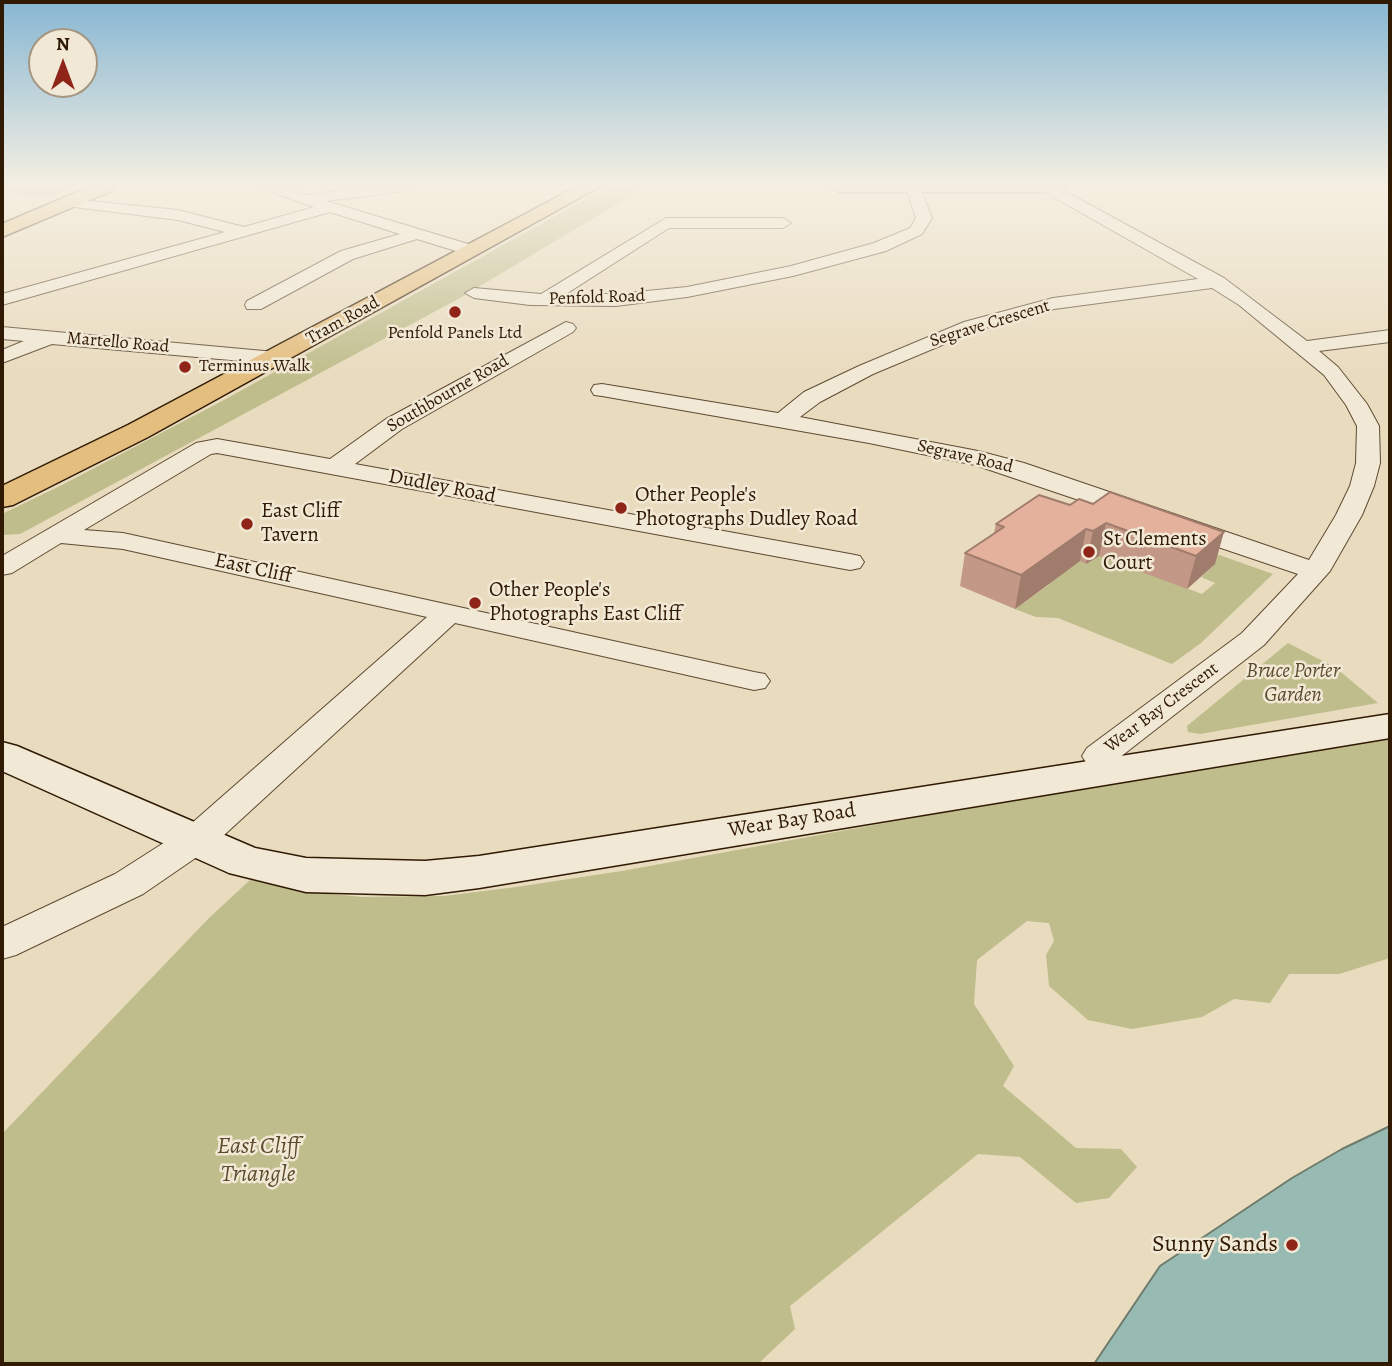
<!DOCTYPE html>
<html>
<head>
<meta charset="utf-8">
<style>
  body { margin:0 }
  #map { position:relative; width:1392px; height:1366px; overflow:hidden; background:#e9dbbe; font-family:Alegreya,serif }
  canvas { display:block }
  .frame { position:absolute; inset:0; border:4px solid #301a03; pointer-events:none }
  .north { position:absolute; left:28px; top:28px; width:70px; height:70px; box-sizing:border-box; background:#f1e8d5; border:2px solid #a49681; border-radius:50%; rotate:0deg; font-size:19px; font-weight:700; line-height:28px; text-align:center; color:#301a03 }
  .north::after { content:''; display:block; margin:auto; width:24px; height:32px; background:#8f2418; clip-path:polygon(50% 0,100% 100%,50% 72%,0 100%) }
</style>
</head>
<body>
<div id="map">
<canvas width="1392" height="1366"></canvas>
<div class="frame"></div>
<div class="north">N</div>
</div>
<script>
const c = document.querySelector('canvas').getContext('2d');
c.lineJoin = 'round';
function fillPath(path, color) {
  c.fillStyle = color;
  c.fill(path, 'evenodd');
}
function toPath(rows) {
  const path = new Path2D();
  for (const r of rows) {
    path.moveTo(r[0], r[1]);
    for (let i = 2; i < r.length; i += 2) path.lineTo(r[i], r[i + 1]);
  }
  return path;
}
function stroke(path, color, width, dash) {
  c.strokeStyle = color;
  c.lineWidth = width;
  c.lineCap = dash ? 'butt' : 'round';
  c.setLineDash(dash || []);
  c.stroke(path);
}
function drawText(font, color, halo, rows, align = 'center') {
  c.font = font + ' Alegreya,serif';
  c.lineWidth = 5;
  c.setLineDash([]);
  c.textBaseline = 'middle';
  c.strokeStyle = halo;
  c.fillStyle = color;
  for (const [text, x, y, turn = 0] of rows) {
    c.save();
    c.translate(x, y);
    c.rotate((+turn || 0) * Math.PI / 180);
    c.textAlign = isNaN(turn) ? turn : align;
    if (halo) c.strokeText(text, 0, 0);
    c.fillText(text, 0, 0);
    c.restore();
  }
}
fillPath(toPath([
  [604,189,637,189,636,193,460,298,20,534,2,535,2,514,62,485,224,400],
  [1098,512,1273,574,1201,643,1172,664,1058,618,1036,617,1015,609,1047,586,1069,557,1098,555,1202,594,1215,583,1201,577,1214,565],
  [1288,643,1336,668,1378,703,1200,734,1188,732,1187,726],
  [1390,735,1390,958,1339,974,1289,974,1270,1003,1234,999,1202,1017,1132,1029,1088,1020,1049,986,1046,955,1054,941,1049,923,1027,921,977,960,974,1004,1014,1066,1003,1086,1076,1148,1121,1149,1137,1167,1109,1198,1076,1203,1020,1157,978,1154,790,1306,795,1329,758,1364,2,1364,2,1134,209,918,250,880,309,892,363,897,444,896,516,887,622,871,1093,785]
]), '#bfbd8c');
const water = toPath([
  [1390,1126,1390,1364,1094,1364,1160,1266,1292,1178,1342,1149,1390,1126]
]);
fillPath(water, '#97bbb3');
stroke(water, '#6e7b6d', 2);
const street = toPath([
  [258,187,281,187,307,195,366,187,411,187,404,191,326,201,478,247,480,251,472,256,417,239,353,259,261,309,247,309,245,305,247,301,341,251,400,234,330,212,2,305,2,294,225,232,178,220,74,207,69,205,66,202,69,199,178,210,244,227,314,207,258,187],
  [906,187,920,187,932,218,922,234,886,251,793,276,687,297,616,306,530,305,474,298,465,293,474,288,541,294,666,218,783,218,791,223,783,228,669,228,566,294,616,294,687,287,791,266,874,243,910,228,916,218,906,187],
  [1041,187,1057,187,1224,278,1307,341,1390,330,1390,342,1319,351,1338,367,1367,404,1379,426,1380,463,1374,486,1362,515,1330,571,1264,645,1119,758,1127,770,1122,778,1110,781,1098,778,1087,764,1082,756,1087,748,1242,633,1298,574,975,465,869,443,602,396,594,395,591,390,594,385,602,384,778,413,804,392,859,366,964,322,1053,298,1198,279,1043,191,1041,187],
  [1212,288,1239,305,1324,375,1346,405,1357,426,1356,463,1350,486,1336,515,1309,560,1024,463,978,451,800,417,820,402,873,374,978,330,1054,309,1212,288],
  [566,322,573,324,576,328,573,332,402,429,355,464,850,554,860,556,864,562,860,568,850,570,217,453,211,454,84,530,123,533,754,672,765,674,770,681,765,688,754,690,455,623,210,848,143,894,16,955,2,959,2,927,115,874,184,830,427,617,123,549,61,543,12,573,2,575,2,556,196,443,217,439,330,459,386,419,566,322],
  [2,327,275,352,282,354,285,358,282,362,275,364,52,344,2,363,2,350,24,341,2,339,2,327]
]);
const secondary = toPath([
  [830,187,1066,187,1057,192,839,192,830,187],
  [1390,714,1390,738,479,888,425,895,306,892,229,873,2,771,2,742,17,746,255,848,306,858,425,861,479,856,1390,714]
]);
const primary = toPath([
  [89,187,114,187,111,191,2,237,2,224,89,187],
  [576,187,599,187,148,437,13,505,2,507,2,486,128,425,576,187]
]);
stroke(street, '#5e4a32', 2);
stroke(secondary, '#301a03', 3);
stroke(primary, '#301a03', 3);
fillPath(street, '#f1e8d5');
fillPath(secondary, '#f1e8d5');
fillPath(primary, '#e4be7f');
fillPath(toPath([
  [2,187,73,187,51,197,2,193],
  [1093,504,1215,564,1187,589,1099,556,1086,564,1080,561,1015,609,960,586,965,553,994,533,996,524,1070,505]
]), '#c49886');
fillPath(toPath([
  [48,187,73,187,51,197],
  [1106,523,1099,556,1086,564,1093,531],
  [1086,529,1080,561,1015,609,1021,575],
  [1224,532,1215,564,1187,589,1196,556]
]), '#a07c6d');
const building = toPath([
  [1110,492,1224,532,1196,556,1106,523,1093,531,1086,529,1021,575,965,553,1004,527,996,524,1039,495,1070,505,1079,499,1093,504,1110,492]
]);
fillPath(building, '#e4b19c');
stroke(building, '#a07c6d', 2);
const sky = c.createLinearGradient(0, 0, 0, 378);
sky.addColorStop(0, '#87b7d3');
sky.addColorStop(0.49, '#f5efe2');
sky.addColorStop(1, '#f5efe200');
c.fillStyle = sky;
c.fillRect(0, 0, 1392, 378);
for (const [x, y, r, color] of [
  [455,312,7,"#8f2418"],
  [185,367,7,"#8f2418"],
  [621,508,7,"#8f2418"],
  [247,524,7,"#8f2418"],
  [1089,552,7,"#8f2418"],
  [475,603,7,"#8f2418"],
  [1292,1245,7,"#8f2418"]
]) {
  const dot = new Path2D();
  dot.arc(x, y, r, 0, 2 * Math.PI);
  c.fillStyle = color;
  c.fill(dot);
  stroke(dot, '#f1e8d5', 2.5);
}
drawText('18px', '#301a03', '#f1e8d5', [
  ["Penfold Road",597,298,-2],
  ["Tram Road",343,321,-29],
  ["Segrave Crescent",990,324,-17],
  ["Martello Road",118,343,5],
  ["Southbourne Road",448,394,-30],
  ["Segrave Road",965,457,13],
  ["Wear Bay Crescent",1162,708,-37]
]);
drawText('18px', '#301a03', '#f1e8d5', [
  ["Penfold Panels Ltd",455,334],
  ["Terminus Walk",199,367,"left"]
]);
drawText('21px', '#301a03', '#f1e8d5', [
  ["Dudley Road",442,487,11],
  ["East Cliff",253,569,12],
  ["Wear Bay Road",792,821,-9]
]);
drawText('21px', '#301a03', '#f1e8d5', [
  ["Other People's",635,496],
  ["Photographs Dudley Road",635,520],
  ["East Cliff",261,512],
  ["Tavern",261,536],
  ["St Clements",1103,540],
  ["Court",1103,564],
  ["Other People's",489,591],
  ["Photographs East Cliff",489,615]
], 'left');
drawText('italic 21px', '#5b4b2c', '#f1e8d5', [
  ["Bruce Porter",1293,672],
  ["Garden",1293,696]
]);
drawText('italic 24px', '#5b4b2c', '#f1e8d5', [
  ["East Cliff",258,1147],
  ["Triangle",258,1175]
]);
drawText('24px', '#301a03', '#f1e8d5', [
  ["Sunny Sands",1278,1245]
], 'right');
</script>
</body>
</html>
